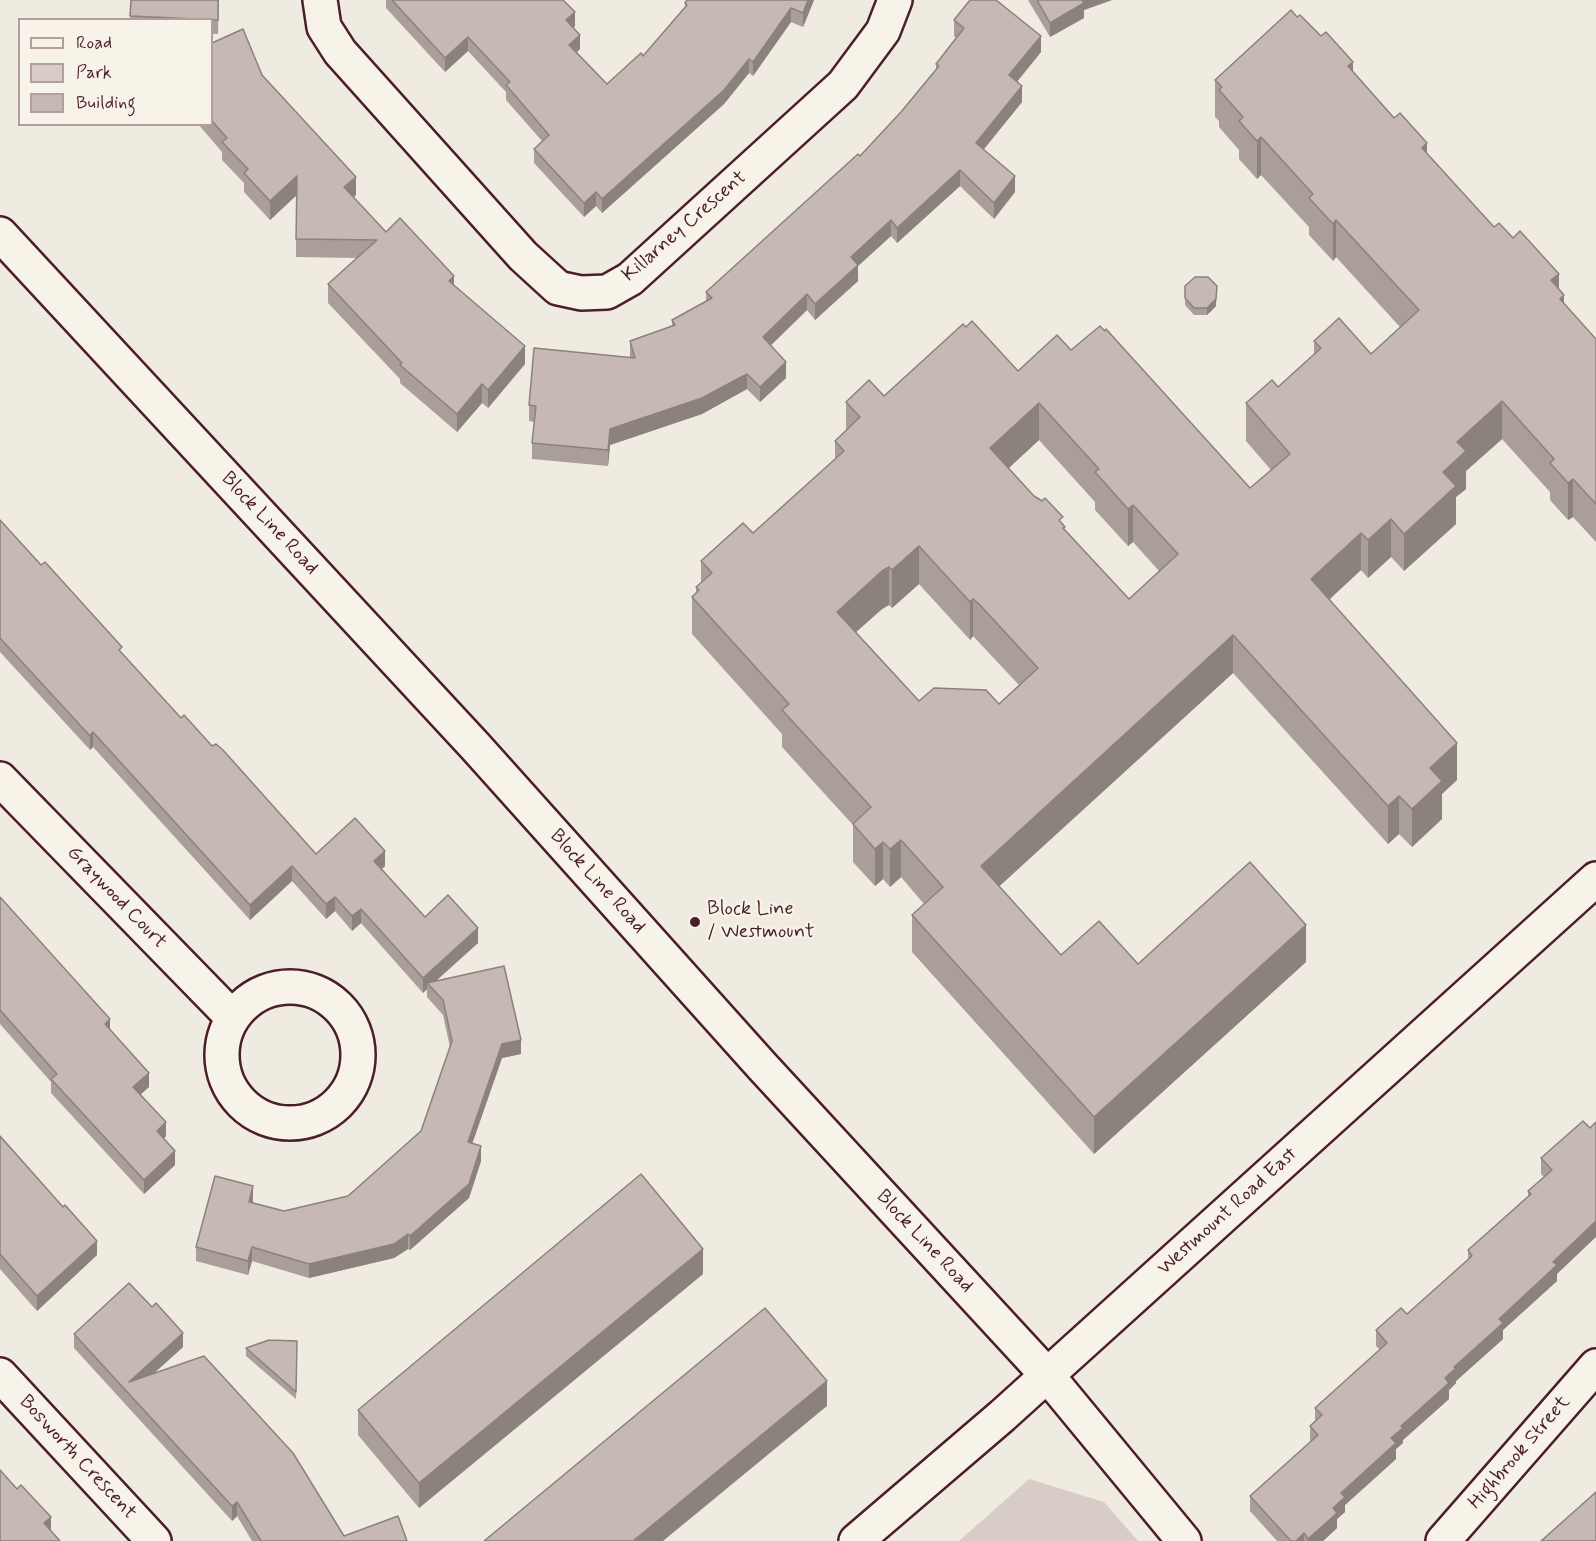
<!DOCTYPE html>
<html>
<head>
<meta charset="utf-8">
<style>
  body { margin:0 }
  #map { position:relative; width:1596px; height:1541px; overflow:hidden; background:#f0ebe0; font-family:Mynerve,sans-serif }
  canvas { display:block }
  .legend { position:absolute; left:18px; top:18px; width:195px; height:108px; box-sizing:border-box; background:#f7f3e8; border:2px solid #b29e9c; margin:0; padding:8px 10px; list-style:none; font-size:18px; color:#4a1f2b }
  .legend li { display:flex; align-items:center; gap:12px; height:30px }
  .legend b { width:30px; border:2px solid #b29e9c }
</style>
</head>
<body>
<div id="map">
<canvas width="1596" height="1541"></canvas>
<ul class="legend">
<li><b style="height:8px;background:#f7f3e8"></b>Road</li>
<li><b style="height:16px;background:#d8cdc6"></b>Park</li>
<li><b style="height:16px;background:#c6b8b3"></b>Building</li>
</ul>
</div>
<script>
const c = document.querySelector('canvas').getContext('2d');
c.lineJoin = 'round';
function fillPath(path, color) {
  c.fillStyle = color;
  c.fill(path, 'evenodd');
}
function toPath(rows) {
  const path = new Path2D();
  for (const r of rows) {
    if (r.length === 3) {
      path.moveTo(r[0] + r[2], r[1]);
      path.arc(r[0], r[1], r[2], 0, 2 * Math.PI);
      continue;
    }
    path.moveTo(r[0], r[1]);
    for (let i = 2; i < r.length; i += 2) path.lineTo(r[i], r[i + 1]);
  }
  return path;
}
function stroke(path, color, width, dash) {
  c.strokeStyle = color;
  c.lineWidth = width;
  c.lineCap = dash ? 'butt' : 'round';
  c.setLineDash(dash || []);
  c.stroke(path);
}
function drawText(font, color, halo, rows, align = 'center') {
  c.font = font + ' Mynerve,sans-serif';
  c.lineWidth = 4.5;
  c.setLineDash([]);
  c.textBaseline = 'middle';
  c.strokeStyle = halo;
  c.fillStyle = color;
  for (const [text, x, y, turn = 0] of rows) {
    c.save();
    c.translate(x, y);
    c.rotate((+turn || 0) * Math.PI / 180);
    c.textAlign = isNaN(turn) ? turn : align;
    if (halo) c.strokeText(text, 0, 0);
    c.fillText(text, 0, 0);
    c.restore();
  }
}
fillPath(toPath([
  [1029,1479,1104,1502,1138,1541,959,1541]
]), '#d8cdc6');
const street = toPath([
  [320,0,324,27,340,52,523,256,558,288,581,293,607,292,630,279,843,85,883,31,895,0],
  [0,779,232,1017],
  [290,1055,68],
  [0,1375,154,1541],
  [1047,1375,1184,1541],
  [1443,1541,1596,1366]
]);
const secondary = toPath([
  [0,234,475,746,762,1066,1047,1375],
  [856,1541,1002,1416,1596,879]
]);
stroke(street, '#4a1f2b', 38);
stroke(secondary, '#4a1f2b', 38);
stroke(street, '#f7f3e8', 33);
stroke(secondary, '#f7f3e8', 33);
fillPath(toPath([
  [131,0,219,0,218,34,212,34,212,20,130,20],
  [386,0,563,0,575,26,573,28,580,49,577,52,607,84,643,56,685,8,685,3,814,0,803,27,791,22,753,76,749,73,724,104,602,213,596,206,584,217,534,163,534,149,542,141,506,100,506,92,468,51,445,72,386,8],
  [1028,0,1112,0,1084,10,1084,18,1050,37],
  [954,20,1041,52,1017,82,1022,102,983,150,1015,192,994,219,960,186,897,243,891,236,858,266,858,281,815,320,807,310,770,346,786,378,760,402,747,389,702,414,610,445,608,466,532,459,532,443,534,422,529,421,529,405,630,357,630,341,672,326,672,320,706,301,706,292,860,156,901,112,936,70,936,64,956,38,954,36],
  [212,43,262,75,356,195,353,197,386,232,454,286,525,364,488,408,482,403,457,432,400,383,400,379,328,303,328,284,357,258,296,257,296,195,270,220,244,192,244,183,222,160,222,152,198,124,212,124],
  [1353,72,1494,227,1559,289,1564,304,1596,339,1596,542,1573,517,1568,520,1550,500,1550,492,1502,439,1466,471,1466,489,1456,497,1456,524,1404,571,1391,557,1368,578,1361,570,1330,599,1457,780,1442,794,1442,819,1412,847,1399,834,1388,844,1233,673,999,886,1061,955,1138,964,1306,962,1094,1154,912,952,912,915,924,904,901,877,890,887,883,879,875,886,853,862,853,825,782,747,782,734,692,634,692,597,696,593,696,587,701,583,701,561,753,533,835,459,835,441,846,431,846,402,884,396,966,327,1018,371,1071,350,1250,488,1271,470,1246,441,1246,403,1278,387,1314,354,1314,341,1371,354,1400,327,1336,257,1333,261,1309,235,1309,227,1261,175,1257,179,1239,159,1239,150,1219,127,1219,121,1215,117,1215,80],
  [1039,440,1095,502,1095,510,1128,546,1133,542,1159,571,1129,599,1065,530,1063,524,1034,496,1009,468],
  [919,584,970,640,973,636,1019,685,999,704,919,701,856,632,882,609,889,605,892,608],
  [1185,286,1217,286,1216,306,1207,315,1194,315,1185,305],
  [0,520,181,718,212,746,316,854,385,866,382,869,425,917,478,943,436,981,521,1054,502,1058,472,1143,481,1161,469,1198,410,1250,408,1249,394,1258,309,1278,252,1261,248,1275,196,1261,196,1247,253,1201,252,1202,284,1211,348,1196,421,1131,450,1047,443,1015,427,997,427,989,423,993,361,923,352,931,335,911,326,919,292,881,250,920,93,747,90,750,0,652],
  [0,897,110,1030,149,1087,141,1094,166,1136,164,1139,175,1165,144,1194,51,1093,51,1082,0,1024],
  [1583,1121,1557,1274,1557,1281,1503,1330,1503,1339,1456,1381,1456,1383,1449,1390,1449,1399,1403,1440,1403,1443,1396,1449,1396,1459,1345,1505,1345,1512,1337,1519,1337,1528,1323,1541,1277,1541,1250,1511,1250,1496,1310,1442,1310,1426,1315,1421,1315,1408,1380,1350,1376,1346,1376,1330,1407,1314,1468,1260,1468,1250,1528,1196,1528,1191,1544,1177,1541,1174,1541,1158],
  [0,1136,97,1255,37,1311,0,1269],
  [703,1274,419,1508,358,1435,358,1410],
  [74,1334,183,1347,154,1373,344,1536,407,1541,252,1541,237,1516,232,1521,74,1348],
  [297,1341,296,1399,246,1356,246,1348]
]), '#aa9e9a');
fillPath(toPath([
  [808,0,814,0,803,27,803,13],
  [1080,0,1112,0,1084,10,1084,18,1050,37,1050,23],
  [791,8,791,22,753,76,753,62],
  [575,12,575,26,566,34,566,20],
  [580,35,580,49,569,59,569,45],
  [1041,36,1041,52,1009,91,1009,75],
  [468,37,468,51,445,72,445,58],
  [749,59,749,73,724,104,602,213,602,199],
  [1353,62,1353,99,1348,66],
  [1022,86,1022,102,976,159,976,143],
  [1261,137,1261,175,1257,179,1257,141],
  [1427,143,1427,181,1422,148],
  [960,170,960,186,897,243,897,228],
  [297,176,297,195,270,220,270,201],
  [1015,176,1015,192,994,219,994,203],
  [356,177,356,195,344,206,344,187],
  [596,192,596,206,584,217,584,203],
  [891,220,891,236,858,266,858,281,815,320,815,304,851,257],
  [1336,220,1336,257,1333,261,1333,224],
  [1559,274,1559,311,1551,280],
  [454,276,454,295,449,281],
  [807,294,807,310,763,353,763,337],
  [1564,295,1564,332,1560,299],
  [1216,299,1216,306,1207,315,1207,308],
  [525,346,525,364,488,408,488,390],
  [786,362,786,378,760,402,760,387],
  [747,374,747,389,702,414,610,445,608,466,608,450,610,429],
  [482,384,482,403,457,432,457,414],
  [1502,401,1502,439,1466,471,1466,489,1456,497,1456,524,1404,571,1404,534,1443,472,1457,442],
  [1039,403,1039,440,990,485,990,448],
  [1573,479,1573,517,1568,520,1568,483],
  [1133,505,1133,542,1128,546,1128,509],
  [1391,519,1391,557,1368,578,1368,540],
  [1361,533,1361,570,1311,616,1311,579],
  [919,546,919,584,892,608,892,570],
  [889,567,889,605,882,609,837,649,837,612,882,571],
  [973,599,973,636,970,640,970,602],
  [1233,635,1233,673,981,903,981,866],
  [93,732,93,747,90,750,90,736],
  [1457,743,1457,780,1442,794,1442,819,1412,847,1412,809,1430,768],
  [1399,796,1399,834,1388,844,1388,806],
  [901,840,901,877,890,887,890,849],
  [883,842,883,879,875,886,875,849],
  [385,851,385,866,374,875,374,861],
  [292,866,292,881,250,920,250,905],
  [335,897,335,911,326,919,326,904],
  [361,909,361,923,352,931,352,916],
  [1306,925,1306,962,1094,1154,1094,1117],
  [478,928,478,943,430,986,427,983,427,989,423,993,423,978],
  [110,1019,110,1034,105,1024],
  [521,1040,521,1054,502,1058,468,1156,468,1142,502,1044],
  [149,1073,149,1087,133,1101,133,1087],
  [166,1122,166,1136,157,1146,157,1131],
  [481,1146,481,1161,469,1198,410,1250,410,1236],
  [175,1151,175,1165,144,1194,144,1180],
  [253,1186,253,1201,249,1216,249,1202],
  [1596,1221,1596,1237,1557,1274,1557,1281,1503,1330,1503,1339,1456,1381,1456,1383,1449,1390,1449,1399,1403,1440,1403,1443,1396,1449,1396,1459,1345,1505,1345,1512,1337,1519,1337,1528,1323,1541,1308,1541,1308,1539,1341,1493,1454,1367,1553,1262],
  [408,1234,408,1249,394,1258,309,1278,309,1264],
  [97,1241,97,1255,37,1311,37,1296],
  [252,1247,252,1261,248,1275,248,1261],
  [703,1249,703,1274,419,1508,419,1483],
  [183,1333,183,1347,130,1395,129,1382],
  [827,1381,827,1406,663,1541,633,1541],
  [237,1502,237,1516,232,1521,232,1506],
  [51,1517,51,1531,44,1523],
  [1304,1533,1304,1541,1296,1541]
]), '#8b817d');
const building = toPath([
  [131,0,218,0,218,20,130,16,131,0],
  [392,0,563,0,575,12,566,20,580,35,569,45,607,84,641,53,643,56,687,5,685,3,687,0,808,0,803,13,791,8,753,62,749,59,724,90,602,199,596,192,584,203,534,149,549,135,506,85,510,82,468,37,445,58,392,0],
  [970,0,996,0,1041,36,1009,75,1022,86,976,143,1015,176,994,203,960,170,897,228,891,220,851,257,858,265,815,304,807,294,763,337,786,362,760,387,747,374,702,398,610,429,608,450,532,443,536,406,529,405,534,348,635,358,630,341,675,325,672,320,712,298,706,292,858,154,860,156,901,112,939,66,936,64,964,28,954,20,970,0],
  [1037,0,1082,0,1084,3,1050,23,1037,0],
  [1291,10,1297,17,1300,15,1321,36,1326,32,1353,62,1348,66,1394,118,1400,113,1427,143,1422,148,1494,227,1499,223,1513,238,1520,231,1559,274,1551,280,1564,295,1560,299,1596,339,1596,504,1573,479,1568,483,1550,463,1554,459,1502,401,1457,442,1466,451,1443,472,1456,486,1404,534,1391,519,1368,540,1361,533,1311,579,1457,743,1430,768,1442,781,1412,809,1399,796,1388,806,1233,635,981,866,1061,955,1099,921,1138,964,1250,862,1306,925,1094,1117,912,915,943,887,901,840,890,849,883,842,875,849,853,824,871,807,782,710,789,704,692,597,699,590,696,587,712,573,701,561,743,523,753,533,844,451,835,441,860,417,846,402,869,380,884,396,963,324,966,327,972,321,1018,371,1057,335,1071,350,1100,326,1105,331,1106,329,1250,488,1290,454,1246,403,1272,380,1278,387,1321,348,1314,341,1339,318,1371,354,1419,310,1336,220,1333,224,1309,198,1313,194,1261,137,1257,141,1239,121,1243,117,1219,90,1222,87,1215,80,1291,10],
  [1039,403,1099,469,1095,472,1128,509,1133,505,1178,554,1129,599,1063,528,1065,527,1059,520,1063,517,1045,498,1042,501,1034,496,990,448,1039,403],
  [919,546,970,602,973,599,979,604,1038,668,999,704,986,690,934,688,919,701,837,612,882,571,889,567,892,570,919,546],
  [243,29,262,75,356,177,344,187,386,232,400,218,454,276,449,281,525,346,488,390,482,384,457,414,400,365,402,363,328,284,377,240,296,239,297,176,270,201,244,173,248,169,222,142,227,138,212,121,212,43,243,29],
  [1195,277,1208,277,1217,286,1216,299,1207,308,1194,308,1185,298,1185,286,1195,277],
  [0,520,41,565,45,562,122,647,119,650,181,718,184,715,212,746,216,744,223,750,316,854,355,818,385,851,374,861,425,917,448,895,478,928,423,978,361,909,352,916,335,897,326,904,292,866,250,905,93,732,90,736,0,638,0,520],
  [0,897,110,1019,105,1024,149,1073,133,1087,166,1122,157,1131,175,1151,144,1180,51,1079,57,1074,0,1010,0,897],
  [504,966,521,1040,502,1044,468,1142,481,1146,469,1184,410,1236,408,1234,394,1244,309,1264,252,1247,248,1261,196,1247,215,1176,253,1186,249,1202,284,1211,348,1196,421,1131,452,1041,443,1000,427,983,504,966],
  [1583,1121,1590,1128,1596,1122,1596,1221,1553,1262,1557,1265,1499,1319,1503,1323,1454,1367,1456,1368,1445,1378,1449,1383,1401,1426,1403,1428,1391,1438,1396,1443,1341,1493,1345,1497,1333,1508,1337,1513,1308,1539,1304,1533,1296,1541,1291,1541,1250,1496,1318,1435,1310,1426,1322,1415,1315,1408,1387,1343,1376,1330,1401,1308,1407,1314,1472,1256,1468,1250,1531,1194,1528,1191,1552,1170,1541,1158,1583,1121],
  [0,1136,63,1207,65,1205,97,1241,37,1296,0,1254,0,1136],
  [641,1174,703,1249,419,1483,358,1410,641,1174],
  [129,1283,152,1307,156,1303,183,1333,129,1382,204,1356,293,1453,344,1536,398,1516,407,1541,261,1541,237,1502,232,1506,74,1334,129,1283],
  [765,1308,827,1381,633,1541,484,1541,765,1308],
  [269,1340,297,1341,296,1392,246,1348,269,1340],
  [0,1470,17,1489,21,1485,51,1517,44,1523,60,1541,0,1541,0,1470],
  [1596,1492,1596,1541,1541,1541,1596,1492]
]);
fillPath(building, '#c6b8b3');
stroke(building, '#8b817d', 1.5);
for (const [x, y, r, color] of [
  [695,922,6,"#4a1f2b"]
]) {
  const dot = new Path2D();
  dot.arc(x, y, r, 0, 2 * Math.PI);
  c.fillStyle = color;
  c.fill(dot);
  stroke(dot, '#f7f3e8', 2);
}
drawText('20px', '#4a1f2b', '#f7f3e8', [
  ["Killarney Crescent",685,227,-41],
  ["Block Line Road",269,524,47],
  ["Block Line Road",597,882,48],
  ["Graywood Court",116,898,46],
  ["Westmount Road East",1228,1212,-42],
  ["Block Line Road",924,1242,47],
  ["Highbrook Street",1520,1453,-49],
  ["Bosworth Crescent",77,1458,47]
]);
drawText('20px', '#4a1f2b', '#f7f3e8', [
  ["Block Line",707,910],
  ["/ Westmount",707,933]
], 'left');
</script>
</body>
</html>
